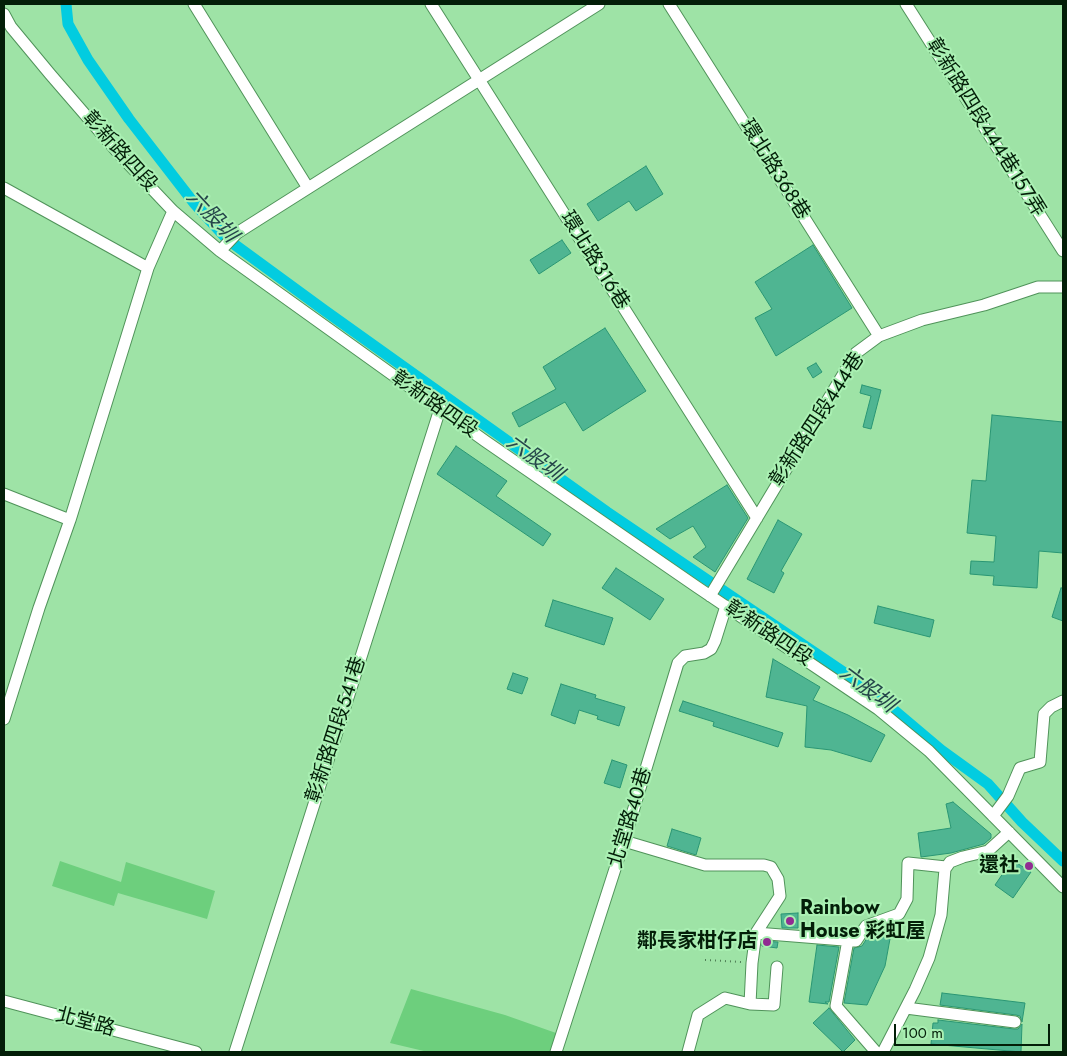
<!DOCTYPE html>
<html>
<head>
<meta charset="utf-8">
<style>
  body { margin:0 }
  #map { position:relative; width:1067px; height:1056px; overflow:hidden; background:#9ee3a6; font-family:Jost,sans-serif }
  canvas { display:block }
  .frame { position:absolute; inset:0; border:5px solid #031e08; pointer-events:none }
  .scale { position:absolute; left:894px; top:1024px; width:156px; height:22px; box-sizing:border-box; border:2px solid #031e08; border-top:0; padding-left:6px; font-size:15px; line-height:18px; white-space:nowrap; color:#031e08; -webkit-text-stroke:4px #aaf0b3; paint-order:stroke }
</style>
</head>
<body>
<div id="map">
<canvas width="1067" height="1056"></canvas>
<div class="frame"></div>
<div class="scale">100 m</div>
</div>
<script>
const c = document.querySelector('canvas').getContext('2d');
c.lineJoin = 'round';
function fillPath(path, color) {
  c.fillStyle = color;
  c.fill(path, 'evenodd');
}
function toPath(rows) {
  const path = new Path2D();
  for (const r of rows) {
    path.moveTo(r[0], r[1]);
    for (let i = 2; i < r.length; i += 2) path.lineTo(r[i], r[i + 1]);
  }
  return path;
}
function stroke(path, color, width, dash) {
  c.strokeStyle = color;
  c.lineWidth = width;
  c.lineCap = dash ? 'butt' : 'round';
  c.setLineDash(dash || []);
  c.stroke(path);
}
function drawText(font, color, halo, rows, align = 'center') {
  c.font = font + ' Jost,"Noto Sans TC",sans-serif';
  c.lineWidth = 4;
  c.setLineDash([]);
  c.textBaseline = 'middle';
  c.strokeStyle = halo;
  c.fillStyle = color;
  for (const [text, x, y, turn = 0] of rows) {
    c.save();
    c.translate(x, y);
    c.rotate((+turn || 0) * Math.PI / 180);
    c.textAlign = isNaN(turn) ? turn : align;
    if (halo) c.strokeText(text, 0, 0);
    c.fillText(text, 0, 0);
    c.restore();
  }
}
fillPath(toPath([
  [60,861,121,882,126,862,215,891,207,919,118,893,114,906,52,886],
  [411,989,505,1015,556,1033,550,1052,428,1052,390,1043]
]), '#6dcf7d');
stroke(toPath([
  [66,4,68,24,88,60,129,119,194,203,227,239,324,310,607,512,870,690,941,750,988,784,1022,822,1063,861]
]), '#02cce0', 11);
const building = toPath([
  [646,166,663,194,636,211,629,201,598,221,587,204,646,166],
  [562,240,571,253,539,274,530,260,562,240],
  [813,245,852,308,776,356,755,318,772,309,755,282,813,245],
  [605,328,646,391,583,431,565,402,519,427,512,413,556,389,543,367,605,328],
  [816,363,822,372,813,378,807,368,816,363],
  [862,385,881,390,871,429,863,427,871,396,860,393,862,385],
  [992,415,1063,422,1063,553,1039,551,1037,588,993,585,994,576,970,574,971,561,994,562,996,536,967,533,972,480,986,481,992,415],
  [456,446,507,481,496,496,551,534,543,546,437,474,456,446],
  [727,485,748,518,715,572,693,557,706,547,693,526,670,539,656,529,727,485],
  [778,520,802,534,781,571,784,573,774,593,747,579,778,520],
  [616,568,664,599,650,620,602,588,616,568],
  [1061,588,1063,588,1063,621,1052,617,1061,588],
  [553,600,613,618,604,645,545,626,553,600],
  [878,606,934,620,930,637,874,623,878,606],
  [773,659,820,687,813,700,848,715,885,735,871,762,831,750,805,747,807,706,766,697,773,659],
  [513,673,528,678,522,694,507,689,513,673],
  [561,684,596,695,595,698,625,707,619,726,597,719,598,716,579,710,575,724,551,715,561,684],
  [683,701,783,733,778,747,713,726,714,722,679,711,683,701],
  [612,760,627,765,620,788,604,783,612,760],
  [953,802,991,834,991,838,984,844,951,853,921,857,918,833,951,828,946,804,953,802],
  [672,829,701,838,696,855,667,846,672,829],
  [1012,860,1031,872,1013,898,995,885,1012,860],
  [798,913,798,928,782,928,781,914,798,913],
  [884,927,892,928,885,966,867,1005,844,1003,854,948,862,946,871,932,884,927],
  [762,941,778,942,777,948,762,946,762,941],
  [817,945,839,947,829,1002,825,1002,828,1004,809,1002,817,945],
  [942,993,1025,1003,1022,1022,1020,1016,1016,1015,940,1005,942,993],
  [829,1008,855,1040,843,1052,813,1023,829,1008],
  [938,1020,1014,1029,1018,1029,1022,1024,1021,1052,931,1044,933,1023,938,1023,938,1020]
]);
fillPath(building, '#4fb592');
stroke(building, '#2a9674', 1);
const minor = toPath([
  [194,4,308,188],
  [431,4,757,518],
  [669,4,879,336],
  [906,4,1063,251],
  [4,14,11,27,50,74,120,155,173,211,220,251,485,441,697,587,878,709,929,751,1063,887],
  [4,188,148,268],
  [220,251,237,233,599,4],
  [4,494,70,520],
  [710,596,856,353,879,336,922,320,984,305,1038,287,1063,287],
  [4,719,39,608,70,520,148,268,173,211],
  [993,816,1008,796,1020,768,1040,762,1044,714,1051,707,1063,701],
  [624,841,705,865,764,865,771,867,778,879,780,896,756,933],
  [848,940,836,1006,876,1052],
  [4,1001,196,1052],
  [750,1004,774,1005,777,967],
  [906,1008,1015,1022],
  [235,1052,440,409],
  [556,1052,624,841,678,663,685,656,704,653,711,649,715,641,726,606],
  [688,1052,698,1015,725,998,750,1004,752,963,756,933,856,941,866,926,899,914,907,899,908,863,946,867],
  [883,1052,915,990,929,958,941,915,945,869,950,862,963,857,988,851,1009,832]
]);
stroke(minor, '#50935a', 13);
stroke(toPath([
  [705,960,742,962]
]), '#4f7e55', 2, [1, 4]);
stroke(minor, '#fff', 11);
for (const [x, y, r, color] of [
  [1029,866,5,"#912c92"],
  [790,921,5,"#912c92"],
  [767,942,5,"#912c92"]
]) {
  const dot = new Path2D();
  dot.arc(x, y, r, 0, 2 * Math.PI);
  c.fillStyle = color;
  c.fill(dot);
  stroke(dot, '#aaf0b3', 2);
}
drawText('20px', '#031e08', '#aaf0b3', [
  ["彰新路四段444巷157弄",985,128,58],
  ["彰新路四段",119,152,48],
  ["環北路368巷",774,170,58],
  ["環北路316巷",594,261,58],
  ["彰新路四段",434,405,35],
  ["彰新路四段444巷",818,420,-57],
  ["彰新路四段",768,634,34],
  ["彰新路四段541巷",337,730,-72],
  ["北堂路40巷",631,818,-73],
  ["北堂路",85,1023,15]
]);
drawText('bold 20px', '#031e08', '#aaf0b3', [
  ["還社",1019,866],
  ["Rainbow",800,909,"left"],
  ["House 彩虹屋",800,932,"left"],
  ["鄰長家柑仔店",757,942]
], 'right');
drawText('italic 21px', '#25454a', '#aaf0b3', [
  ["六股圳",211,217,47],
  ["六股圳",534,459,36],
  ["六股圳",867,690,37]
]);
</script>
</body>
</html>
